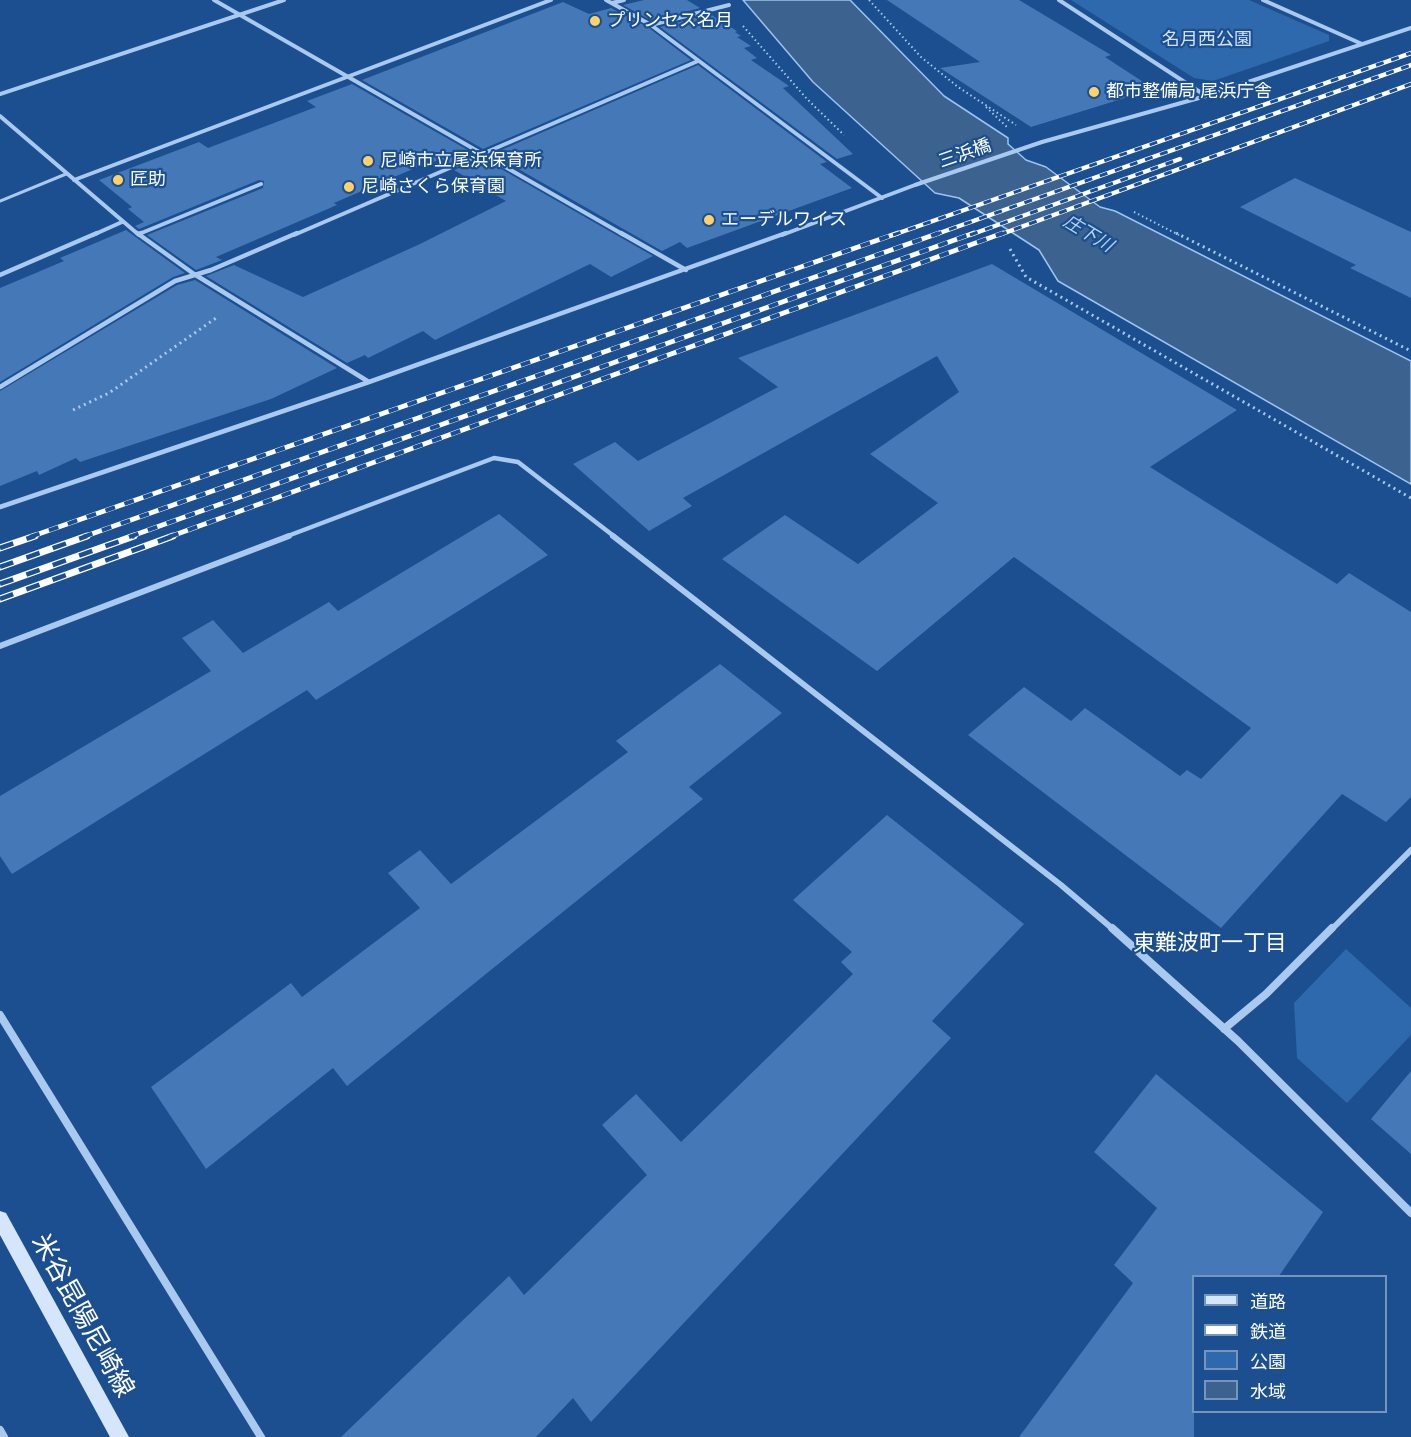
<!DOCTYPE html>
<html>
<head>
<meta charset="utf-8">
<style>
  body { margin:0 }
  #map { position:relative; width:1411px; height:1437px; overflow:hidden; background:#1b4f8f; font-family:"Fira Sans Condensed","Noto Sans JP",sans-serif }
  canvas { display:block }
  .legend { position:absolute; left:1192px; top:1275px; width:195px; height:138px; box-sizing:border-box; background:#1b4f8f; border:2px solid #7695bc; margin:0; padding:8px 10px; list-style:none; font-size:18px; color:#fff }
  .legend li { display:flex; align-items:center; gap:12px; height:30px }
  .legend b { width:30px; border:2px solid #7695bc }
</style>
</head>
<body>
<div id="map">
<canvas width="1411" height="1437"></canvas>
<ul class="legend">
<li><b style="height:8px;background:#d6e6fa"></b>道路</li>
<li><b style="height:8px;background:#fff"></b>鉄道</li>
<li><b style="height:16px;background:#2e69ad"></b>公園</li>
<li><b style="height:16px;background:#3c6290"></b>水域</li>
</ul>
</div>
<script>
const c = document.querySelector('canvas').getContext('2d');
c.lineJoin = 'round';
function fillPath(path, color) {
  c.fillStyle = color;
  c.fill(path, 'evenodd');
}
function toPath(rows) {
  const path = new Path2D();
  for (const r of rows) {
    path.moveTo(r[0], r[1]);
    for (let i = 2; i < r.length; i += 2) path.lineTo(r[i], r[i + 1]);
  }
  return path;
}
function stroke(path, color, width, dash) {
  c.strokeStyle = color;
  c.lineWidth = width;
  c.lineCap = dash ? 'butt' : 'round';
  c.setLineDash(dash || []);
  c.stroke(path);
}
function drawText(font, color, halo, rows, align = 'center') {
  c.font = font + ' "Fira Sans Condensed","Noto Sans JP",sans-serif';
  c.lineWidth = 4.5;
  c.setLineDash([]);
  c.textBaseline = 'middle';
  c.strokeStyle = halo;
  c.fillStyle = color;
  for (const [text, x, y, turn = 0] of rows) {
    c.save();
    c.translate(x, y);
    c.rotate((+turn || 0) * Math.PI / 180);
    c.textAlign = isNaN(turn) ? turn : align;
    if (halo) c.strokeText(text, 0, 0);
    c.fillText(text, 0, 0);
    c.restore();
  }
}
fillPath(toPath([
  [1071,0,1249,0,1329,35,1329,41,1213,81,1194,78],
  [1346,949,1411,1008,1411,1035,1347,1103,1297,1058,1294,1003]
]), '#2e69ad');
const water = toPath([
  [743,0,850,0,944,96,1008,138,1008,144,1026,160,1046,167,1100,207,1115,211,1411,361,1411,484,1058,281,1039,250,959,198,935,193,813,82,743,0]
]);
fillPath(water, '#3c6290');
stroke(water, '#9cc4f0', 1.5);
fillPath(toPath([
  [644,0,687,0,700,8,652,21,623,5],
  [887,0,1019,0,1111,55,1105,57,1154,89,1031,127,940,68,980,62],
  [563,2,589,14,611,8,649,28,691,60,483,149,362,80],
  [710,14,737,31,735,32,741,36,737,37,751,46,744,48,757,58,751,60,789,86,783,88,853,154,837,159,660,27],
  [698,65,827,162,820,164,852,188,687,248,680,242,662,251,492,154],
  [352,84,473,153,446,165,438,160,425,166,422,165,334,203,337,205,216,257,222,260,196,270,147,235,263,188,264,181,259,180,139,229,135,226,144,222,128,209,132,207,99,180,199,142,208,148,316,107,307,101],
  [482,158,653,256,611,277,590,264,435,340,423,331,368,358,365,355,347,363,206,276,234,265,303,297,420,244,506,201,454,170],
  [1295,178,1411,232,1411,298,1350,268,1356,265,1240,207],
  [126,230,185,273,173,277,0,382,0,288,64,261,60,258],
  [992,264,1237,410,1150,467,1337,584,1349,573,1411,612,1411,797,1386,822,1342,794,1221,928,968,735,1024,687,1071,721,1085,708,1180,776,1187,770,1201,779,1251,728,1014,557,877,671,722,559,785,515,858,564,938,503,870,454,959,392,937,356,683,498,692,506,649,531,573,464,615,442,638,461,778,387,738,358],
  [195,280,337,368,271,399,80,462,76,458,39,475,37,471,0,486,0,391,177,285],
  [499,514,548,555,316,700,307,690,12,874,0,856,0,796,211,671,182,638,213,620,243,653,329,602,338,611],
  [720,664,782,713,689,787,703,799,347,1086,333,1068,206,1169,151,1087,291,983,302,997,420,908,388,873,420,850,451,884,628,752,616,741],
  [887,815,1024,924,932,1021,951,1038,591,1422,573,1398,536,1437,341,1437,509,1276,524,1295,647,1175,602,1125,636,1094,681,1142,853,974,841,962,852,952,793,900],
  [1411,1071,1411,1154,1371,1119],
  [1156,1074,1323,1212,1279,1276,1194,1276,1194,1437,1019,1437,1133,1283,1114,1265,1157,1208,1094,1152]
]), '#4478b7');
stroke(toPath([
  [869,0,921,57,958,87,1016,125],
  [743,26,807,99,844,135],
  [986,107,1007,127],
  [1134,212,1179,235]
]), '#a9c9ee', 2, [1.5, 3]);
stroke(toPath([
  [1176,233,1411,351],
  [1010,249,1026,277,1411,498],
  [73,410,109,393,216,318]
]), '#a9c9ee', 3, [2, 4]);
stroke(toPath([
  [0,201,66,174]
]), '#a9c9ee', 3);
stroke(toPath([
  [214,0,624,235],
  [606,0,651,25,882,198],
  [1059,0,1206,96],
  [1263,0,1362,44],
  [612,3,624,0],
  [651,25,729,5],
  [0,94,284,0],
  [0,116,139,235],
  [74,180,551,0],
  [139,234,261,184],
  [93,235,122,222],
  [294,235,698,61],
  [782,235,915,185,1042,142,1206,96,1411,28]
]), '#a9c9ee', 4);
stroke(toPath([
  [137,233,194,274,369,382],
  [621,233,686,270],
  [139,234,141,233],
  [0,275,97,233],
  [0,387,175,281,211,270,297,233],
  [0,507,369,382,786,233],
  [285,537,494,458,518,462,615,537]
]), '#a9c9ee', 4.5);
stroke(toPath([
  [613,536,1061,885,1114,930],
  [0,646,289,536],
  [1331,930,1411,850]
]), '#a9c9ee', 6);
stroke(toPath([
  [1112,928,1238,1041,1411,1213],
  [0,1015,261,1437],
  [1224,1029,1266,994,1332,928],
  [0,1430,4,1437]
]), '#a9c9ee', 8);
fillPath(toPath([
  [0,1211,6,1213,129,1437,110,1437,0,1235,0,1211]
]), '#d6e6fa');
const railFar2 = toPath([
  [893,235,1411,53],
  [934,235,1411,65],
  [970,235,1180,159],
  [999,235,1411,84]
]);
const railFar1 = toPath([
  [30,537,898,233],
  [83,537,939,233],
  [129,537,974,233],
  [169,537,1003,233]
]);
const rail = toPath([
  [0,548,35,536],
  [0,567,87,536],
  [0,584,134,536],
  [0,599,173,536]
]);
stroke(railFar2, '#fff', 4.5);
stroke(railFar1, '#fff', 5);
stroke(rail, '#fff', 7);
stroke(railFar2, '#1b4f8f', 3, [8]);
stroke(railFar1, '#1b4f8f', 4, [10]);
stroke(rail, '#1b4f8f', 4.5, [14]);
for (const [x, y, r, color] of [
  [595,21,6,"#ffd166"],
  [1094,92,6,"#ffd166"],
  [368,161,6,"#ffd166"],
  [118,180,6,"#ffd166"],
  [349,187,6,"#ffd166"],
  [709,220,6,"#ffd166"]
]) {
  const dot = new Path2D();
  dot.arc(x, y, r, 0, 2 * Math.PI);
  c.fillStyle = color;
  c.fill(dot);
  stroke(dot, '#1b4f8f', 2);
}
drawText('18px', '#fff', '#1b4f8f', [
  ["プリンセス名月",607,21],
  ["都市整備局 尾浜庁舎",1106,92],
  ["尼崎市立尾浜保育所",380,161],
  ["匠助",130,180],
  ["尼崎さくら保育園",361,187],
  ["エーデルワイス",721,220]
], 'left');
drawText('18px', '#cfe3fa', '#1b4f8f', [
  ["名月西公園",1207,40]
]);
drawText('18px', '#fff', '#1b4f8f', [
  ["三浜橋",965,154,-19]
]);
drawText('italic 18px', '#b5d3f5', '#1b4f8f', [
  ["庄下川",1088,234,31]
]);
drawText('22px', '#fff', '#1b4f8f', [
  ["東難波町一丁目",1210,944]
]);
drawText('26px', '#fff', '#1b4f8f', [
  ["米谷昆陽尼崎線",82,1316,61]
]);
</script>
</body>
</html>
